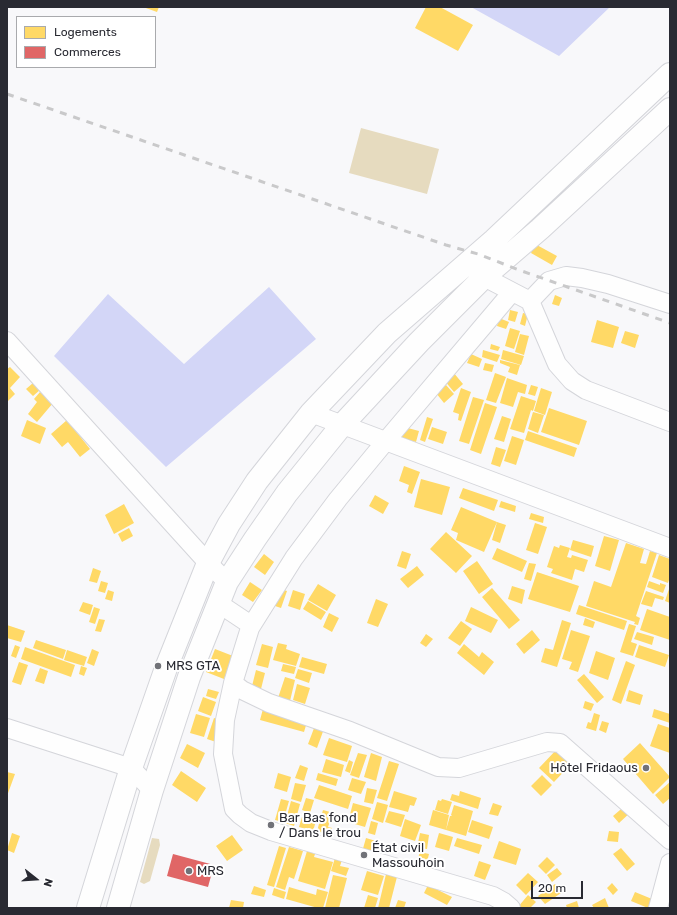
<!DOCTYPE html>
<html>
<head>
<meta charset="utf-8">
<style>
  body { margin:0 }
  #map { position:relative; width:677px; height:915px; overflow:hidden; background:#f8f8fa; font-family:Rubik,sans-serif }
  canvas { display:block }
  .frame { position:absolute; inset:0; border:8px solid #292a32; pointer-events:none }
  .legend { position:absolute; left:16px; top:16px; width:140px; height:52px; box-sizing:border-box; background:#fff; border:1px solid #a9aaad; margin:0; padding:5px 7px; list-style:none; font-size:12px; color:#292a32 }
  .legend li { display:flex; align-items:center; gap:8px; height:20px }
  .legend b { width:20px; border:1px solid #a9aaad }
  .north { position:absolute; left:16px; top:859px; width:40px; height:40px; -webkit-text-stroke:3px #fff; paint-order:stroke; rotate:107deg; font-size:11px; font-weight:700; line-height:16px; text-align:center; color:#292a32 }
  .north::after { content:''; display:block; margin:auto; width:14px; height:18px; background:#292a32; clip-path:polygon(50% 0,100% 100%,50% 72%,0 100%) }
  .scale { position:absolute; left:531px; top:881px; width:52px; height:18px; box-sizing:border-box; border:2px solid #292a32; border-top:0; padding-left:5px; font-size:12px; line-height:14px; white-space:nowrap; color:#292a32; -webkit-text-stroke:3px #fff; paint-order:stroke }
</style>
</head>
<body>
<div id="map">
<canvas width="677" height="915"></canvas>
<div class="frame"></div>
<ul class="legend">
<li><b style="height:11px;background:#ffd966"></b>Logements</li>
<li><b style="height:11px;background:#e06666"></b>Commerces</li>
</ul>
<div class="north">N</div>
<div class="scale">20 m</div>
</div>
<script>
const c = document.querySelector('canvas').getContext('2d');
c.lineJoin = 'round';
function fillPath(path, color) {
  c.fillStyle = color;
  c.fill(path, 'evenodd');
}
function toPath(rows) {
  const path = new Path2D();
  for (const r of rows) {
    path.moveTo(r[0], r[1]);
    for (let i = 2; i < r.length; i += 2) path.lineTo(r[i], r[i + 1]);
  }
  return path;
}
function stroke(path, color, width, dash) {
  c.strokeStyle = color;
  c.lineWidth = width;
  c.lineCap = dash ? 'butt' : 'round';
  c.setLineDash(dash || []);
  c.stroke(path);
}
function drawText(font, color, halo, rows, align = 'center') {
  c.font = font + ' Rubik,sans-serif';
  c.lineWidth = 4;
  c.setLineDash([]);
  c.textBaseline = 'middle';
  c.strokeStyle = halo;
  c.fillStyle = color;
  for (const [text, x, y, turn = 0] of rows) {
    c.save();
    c.translate(x, y);
    c.rotate((+turn || 0) * Math.PI / 180);
    c.textAlign = isNaN(turn) ? turn : align;
    if (halo) c.strokeText(text, 0, 0);
    c.fillText(text, 0, 0);
    c.restore();
  }
}
fillPath(toPath([
  [361,128,439,149,427,194,349,173],
  [152,838,159,839,160,845,150,881,144,884,140,882]
]), '#e6dbbf');
fillPath(toPath([
  [471,7,610,7,559,56],
  [269,287,316,339,166,467,54,356,108,294,184,364]
]), '#d3d6f7');
fillPath(toPath([
  [143,7,159,7,157,12],
  [426,7,440,7,473,25,458,51,415,28],
  [535,244,557,256,552,265,531,253],
  [555,295,562,298,559,306,552,304],
  [510,310,518,312,515,322,508,320],
  [523,313,528,314,525,326,520,324],
  [499,318,509,322,506,329,497,326],
  [597,320,619,327,613,348,591,342],
  [510,328,520,331,514,349,505,346],
  [625,331,639,335,635,348,621,343],
  [520,334,529,336,524,355,515,352],
  [491,344,500,347,498,351,490,349],
  [483,350,500,355,497,362,482,357],
  [503,350,524,356,521,365,501,359],
  [471,354,482,359,479,367,467,363],
  [500,360,520,365,517,375,508,372,510,367,500,363],
  [485,363,494,365,492,372,483,370],
  [10,367,20,377,10,388,15,394,7,402,7,369],
  [453,372,463,384,454,392,444,380],
  [495,373,506,377,496,403,486,400],
  [507,378,527,385,525,394,518,392,513,407,500,403],
  [33,383,40,390,33,396,26,389],
  [446,385,454,394,444,403,436,393],
  [531,385,538,387,535,396,528,394],
  [461,388,471,392,461,421,458,420,459,414,453,412],
  [541,388,552,392,545,415,534,411],
  [40,392,53,403,37,422,28,414,37,402,34,399],
  [521,396,536,401,533,411,531,410,524,433,510,429],
  [473,397,484,400,469,444,459,441],
  [485,403,497,407,481,454,470,450],
  [549,408,587,421,579,445,541,432],
  [533,412,544,415,538,433,528,429],
  [502,416,511,419,504,442,494,439],
  [427,417,433,419,425,442,420,440],
  [27,420,46,428,40,444,21,436],
  [67,420,90,449,80,457,68,442,62,447,51,434],
  [404,427,419,431,416,442,401,438],
  [432,427,447,432,443,444,428,439],
  [528,431,577,448,574,457,525,440],
  [512,436,524,440,516,465,504,461],
  [496,447,506,450,500,467,491,464],
  [404,466,420,472,412,494,407,492,409,485,399,481],
  [421,479,450,487,442,515,414,507],
  [463,488,498,500,494,511,459,498],
  [375,495,389,503,383,514,369,506],
  [501,501,516,506,515,512,499,507],
  [124,504,134,523,114,534,105,515],
  [461,507,497,522,484,552,456,540,458,533,451,530],
  [531,513,544,517,543,523,529,519],
  [497,522,506,525,500,543,492,540],
  [535,523,547,527,538,554,526,550],
  [129,528,133,536,122,542,118,534],
  [446,532,472,556,456,573,430,549],
  [604,536,619,540,610,571,595,566],
  [573,540,594,546,591,557,570,550],
  [626,543,644,549,640,563,646,564,650,551,657,553,636,616,640,618,638,625,634,624,635,622,586,606,594,581,611,587],
  [560,545,570,548,567,557,571,558,572,555,588,560,584,572,575,569,572,580,551,573,553,569,547,567,554,546,559,548],
  [497,548,527,561,522,572,492,559],
  [402,551,411,554,406,569,397,566],
  [264,554,274,562,265,575,254,567],
  [659,555,670,559,670,577,668,583,652,577],
  [477,561,493,584,479,594,463,571],
  [529,563,536,564,531,581,524,579],
  [417,566,424,575,408,588,400,579],
  [93,568,101,571,97,583,89,581],
  [537,572,579,586,570,612,528,599],
  [101,581,108,583,105,593,98,591],
  [649,581,660,585,660,583,666,585,663,593,647,587],
  [250,582,262,590,253,602,242,595],
  [318,584,336,595,327,611,308,600],
  [512,586,525,590,522,604,508,599],
  [670,586,670,603,665,601],
  [278,588,287,591,281,608,272,605],
  [492,588,520,620,509,629,482,597],
  [108,590,114,592,112,601,105,599],
  [293,590,305,594,300,610,288,606],
  [646,591,664,597,663,600,655,598,652,607,641,604],
  [376,599,388,604,378,627,367,623],
  [308,601,326,612,321,620,303,609],
  [83,602,93,605,90,615,79,611],
  [579,605,627,621,624,630,576,614],
  [94,607,100,609,95,624,89,622],
  [471,607,498,620,491,633,465,621],
  [647,609,670,617,670,640,640,630],
  [329,613,339,618,332,632,323,627],
  [585,618,595,622,593,628,583,625],
  [99,619,105,620,101,632,95,631],
  [562,620,571,623,557,667,541,662,545,648,553,650],
  [461,621,472,629,460,646,448,638],
  [629,624,636,626,631,642,637,644,633,656,620,652],
  [7,625,25,631,21,642,7,638],
  [532,630,540,640,524,654,516,644],
  [571,630,590,636,578,672,569,669,572,662,562,659],
  [637,632,654,637,652,645,634,639],
  [426,634,433,639,426,647,420,643],
  [36,640,66,650,63,659,33,648],
  [278,643,287,645,286,649,300,654,296,666,273,660],
  [262,644,273,647,268,668,256,665],
  [464,644,479,657,482,652,494,662,484,675,457,653],
  [15,645,20,647,16,658,11,656],
  [639,645,669,655,665,667,635,657],
  [25,647,75,665,71,677,21,659],
  [92,649,99,652,94,666,87,663],
  [215,649,233,656,224,679,206,672],
  [67,650,87,657,84,666,64,660],
  [596,651,615,658,608,680,589,673],
  [302,657,327,664,324,674,299,667],
  [626,661,635,665,621,704,612,700],
  [19,662,28,665,21,685,12,682],
  [283,664,296,667,294,674,281,671],
  [81,666,87,668,84,676,79,674],
  [40,668,48,671,44,684,35,681],
  [298,669,312,673,309,683,295,678],
  [256,670,265,673,261,689,252,686],
  [584,674,604,697,597,703,577,680],
  [285,677,295,680,290,701,278,698],
  [297,684,310,688,305,704,293,700],
  [208,689,219,692,216,699,206,696],
  [629,690,643,695,640,705,626,701],
  [203,697,216,702,211,716,198,711],
  [585,701,594,704,591,711,583,708],
  [263,709,307,722,304,732,260,720],
  [654,709,670,714,670,723,652,717],
  [594,713,600,715,596,731,586,728,588,722,591,723],
  [196,714,210,718,204,737,190,733],
  [214,718,223,721,216,742,207,739],
  [602,721,609,723,606,733,599,730],
  [316,723,325,726,317,748,308,744],
  [658,724,670,728,670,753,650,746],
  [329,738,352,746,347,762,323,755],
  [640,743,670,777,653,794,623,759],
  [187,744,205,753,198,768,180,758],
  [558,748,573,762,554,782,539,768],
  [358,753,367,755,359,778,350,775],
  [371,753,382,757,376,781,364,777],
  [326,759,344,765,341,777,322,772],
  [349,760,353,762,350,773,345,771],
  [389,761,399,764,387,801,377,798],
  [300,765,308,768,304,781,295,778],
  [181,771,206,788,197,802,172,785],
  [7,772,15,774,7,796],
  [278,773,291,777,287,792,274,788],
  [318,773,338,779,336,786,316,780],
  [542,775,552,785,541,796,531,786],
  [352,778,366,782,361,794,348,790],
  [670,782,670,798,663,804,655,795],
  [295,783,306,785,301,802,291,799],
  [319,785,352,796,348,809,314,798],
  [367,788,377,790,373,804,364,802],
  [394,791,417,798,414,806,410,805,408,812,389,807],
  [460,791,481,798,478,809,450,800,452,794,459,796],
  [306,798,314,800,310,813,302,810],
  [281,799,289,801,283,822,275,820],
  [442,799,452,802,448,814,435,810,438,800,441,801],
  [291,801,300,804,294,826,285,823],
  [377,802,388,805,383,823,372,819],
  [353,803,371,808,365,827,348,822],
  [493,803,502,806,498,816,489,814],
  [627,804,632,811,619,823,613,816],
  [454,805,473,811,466,836,446,830,450,816,452,816,451,815],
  [323,810,337,814,334,822,330,821,328,827,332,828,330,835,317,831],
  [433,810,449,815,446,830,429,825],
  [389,811,405,815,401,827,385,822],
  [302,817,316,821,313,831,299,827],
  [405,819,421,825,415,841,400,836],
  [472,820,493,827,489,839,468,832],
  [371,821,378,823,375,835,368,833],
  [609,831,619,832,618,842,607,841],
  [12,833,20,836,14,853,7,850],
  [420,833,429,835,427,849,417,848],
  [439,833,453,837,449,851,435,847],
  [232,835,243,850,227,861,216,846],
  [366,838,376,841,372,855,362,852],
  [457,838,482,845,479,854,454,846],
  [499,841,521,849,516,865,493,858],
  [279,846,286,848,274,887,267,885],
  [289,847,303,851,294,879,289,877,285,890,276,887],
  [621,848,635,864,627,871,613,854],
  [307,851,315,854,314,857,333,862,325,889,298,881],
  [420,852,429,854,426,866,416,864],
  [547,857,555,865,546,874,538,866],
  [335,858,342,860,340,866,349,868,346,876,331,871],
  [479,861,491,865,485,880,474,876],
  [557,868,562,874,552,882,547,875],
  [387,870,398,873,389,908,378,908],
  [367,871,384,876,378,895,361,890],
  [528,873,538,882,526,895,516,885],
  [333,875,347,878,339,908,325,908],
  [612,883,618,890,613,895,607,888],
  [555,884,561,893,545,904,538,896],
  [428,885,452,897,447,905,424,893],
  [254,886,266,890,264,897,251,894],
  [289,887,316,895,317,889,328,892,323,908,318,908,286,899],
  [274,888,286,892,284,899,272,895],
  [635,892,652,899,648,908,631,901],
  [368,895,378,898,375,908,364,908],
  [528,895,536,902,530,908,520,908,518,907],
  [605,898,609,908,594,908,592,905],
  [231,900,244,902,243,908,229,908],
  [398,900,406,902,404,908,395,908],
  [577,901,579,908,567,908,566,905]
]), '#ffd966');
fillPath(toPath([
  [173,854,214,865,208,887,167,876]
]), '#e06666');
const minor = toPath([
  [475,270,484,277,530,301,557,364,572,381,586,390,670,422],
  [530,301,549,281,566,276,582,278,608,284,670,304],
  [7,341,208,563,227,582],
  [311,413,670,548],
  [218,603,248,623,250,628,233,683,242,690,269,703,350,731,438,767,459,768,547,742,560,743,670,840],
  [250,628,294,558,338,499,385,442,512,292],
  [233,683,225,720,223,754,234,809,240,815,251,823,271,831,493,896,504,902,511,908],
  [7,728,131,768,152,790],
  [658,908,670,863]
]);
const major = toPath([
  [88,908,131,768,166,668,208,563,229,524,257,481,311,413,387,333,494,240,670,74],
  [118,908,152,790,189,677,227,582,255,539,287,493,342,425,419,342,484,277,540,229,670,109]
]);
stroke(minor, '#d4d5da', 20);
stroke(major, '#d4d5da', 24);
stroke(minor, '#fefefe', 18);
stroke(major, '#fefefe', 22);
stroke(toPath([
  [7,94,446,245,478,254,519,270,670,323]
]), '#c9c9ca', 3, [7, 7]);
for (const [x, y, r, color] of [
  [158,666,4,"#717278"],
  [646,768,4,"#717278"],
  [271,825,4,"#717278"],
  [364,855,4,"#717278"],
  [189,871,4,"#717278"]
]) {
  const dot = new Path2D();
  dot.arc(x, y, r, 0, 2 * Math.PI);
  c.fillStyle = color;
  c.fill(dot);
  stroke(dot, '#fff', 1.5);
}
drawText('13px', '#292a32', '#fff', [
  ["MRS GTA",166,666],
  ["Hôtel Fridaous",638,768,"right"],
  ["Bar Bas fond",279,818],
  ["/ Dans le trou",279,833],
  ["État civil",372,848],
  ["Massouhoin",372,863],
  ["MRS",197,871]
], 'left');
</script>
</body>
</html>
